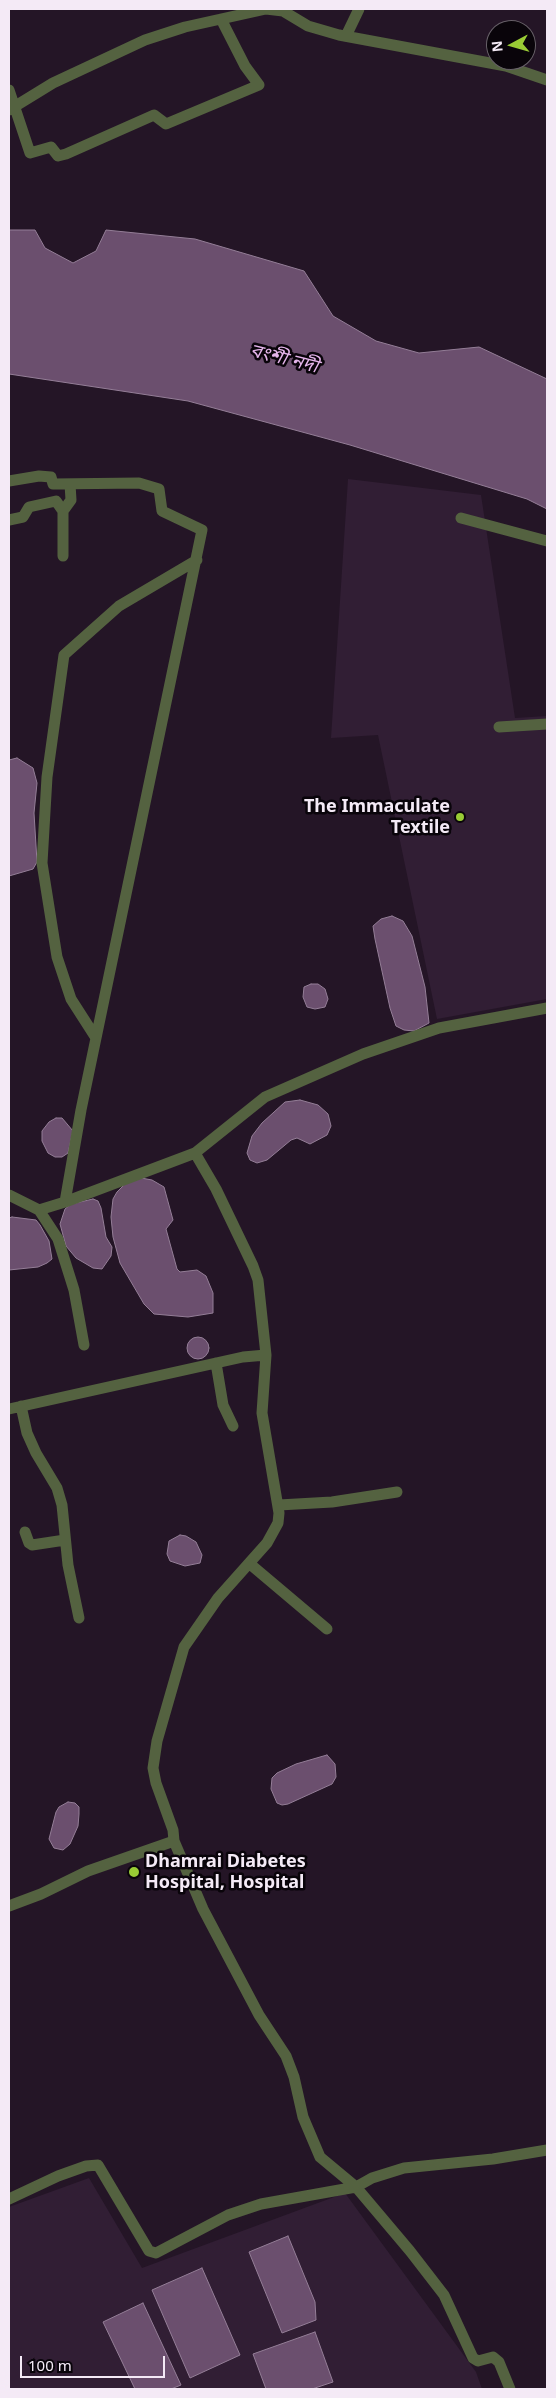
<!DOCTYPE html>
<html>
<head>
<meta charset="utf-8">
<style>
  body { margin:0 }
  #map { position:relative; width:556px; height:2398px; overflow:hidden; background:#241526; font-family:"Noto Sans",sans-serif }
  canvas { display:block }
  .frame { position:absolute; inset:0; border:10px solid #f4eaf6; pointer-events:none }
  .north { position:absolute; left:486px; top:20px; width:50px; height:50px; box-sizing:border-box; background:#09040a; border:1px solid #676068; border-radius:50%; rotate:264deg; font-size:14px; font-weight:700; line-height:20px; text-align:center; color:#f4eaf6 }
  .north::after { content:''; display:block; margin:auto; width:18px; height:22px; background:#99cb35; clip-path:polygon(50% 0,100% 100%,50% 72%,0 100%) }
  .scale { position:absolute; left:20px; top:2356px; width:145px; height:22px; box-sizing:border-box; border:2px solid #f4eaf6; border-top:0; padding-left:6px; font-size:15px; line-height:18px; white-space:nowrap; color:#f4eaf6; -webkit-text-stroke:4px #09040a; paint-order:stroke }
</style>
</head>
<body>
<div id="map">
<canvas width="556" height="2398"></canvas>
<div class="frame"></div>
<div class="north">N</div>
<div class="scale">100 m</div>
</div>
<script>
const c = document.querySelector('canvas').getContext('2d');
c.lineJoin = 'round';
function fillPath(path, color) {
  c.fillStyle = color;
  c.fill(path, 'evenodd');
}
function toPath(rows) {
  const path = new Path2D();
  for (const r of rows) {
    if (r.length === 3) {
      path.moveTo(r[0] + r[2], r[1]);
      path.arc(r[0], r[1], r[2], 0, 2 * Math.PI);
      continue;
    }
    path.moveTo(r[0], r[1]);
    for (let i = 2; i < r.length; i += 2) path.lineTo(r[i], r[i + 1]);
  }
  return path;
}
function stroke(path, color, width, dash) {
  c.strokeStyle = color;
  c.lineWidth = width;
  c.lineCap = dash ? 'butt' : 'round';
  c.setLineDash(dash || []);
  c.stroke(path);
}
function drawText(font, color, halo, rows, align = 'center') {
  c.font = font + ' "Noto Sans","Noto Sans Bengali",sans-serif';
  c.lineWidth = 5;
  c.setLineDash([]);
  c.textBaseline = 'middle';
  c.strokeStyle = halo;
  c.fillStyle = color;
  for (const [text, x, y, turn = 0] of rows) {
    c.save();
    c.translate(x, y);
    c.rotate((+turn || 0) * Math.PI / 180);
    c.textAlign = isNaN(turn) ? turn : align;
    if (halo) c.strokeText(text, 0, 0);
    c.fillText(text, 0, 0);
    c.restore();
  }
}
fillPath(toPath([
  [348,479,481,495,515,718,547,716,547,999,437,1019,378,735,331,738],
  [89,2178,142,2268,345,2193,476,2372,482,2389,9,2389,9,2207]
]), '#311e34');
const water = toPath([
  [9,230,35,230,45,248,73,263,96,251,106,230,195,239,304,271,333,316,376,341,419,353,479,347,547,379,547,509,527,499,350,445,188,401,9,374,9,230],
  [17,758,33,768,37,783,34,813,37,862,33,869,9,876,9,760,17,758],
  [392,916,403,921,412,936,425,987,429,1023,414,1031,404,1030,396,1026,390,1008,375,939,373,926,381,919,392,916],
  [311,984,318,984,325,989,328,999,325,1007,315,1009,307,1007,303,997,304,987,311,984],
  [300,1100,318,1105,328,1114,331,1126,327,1135,310,1144,297,1138,291,1140,267,1160,257,1163,250,1160,247,1153,252,1136,262,1123,285,1102,300,1100],
  [56,1118,62,1118,73,1131,68,1153,62,1157,55,1157,48,1153,42,1141,42,1131,49,1122,56,1118],
  [141,1178,152,1180,164,1187,173,1220,166,1229,177,1269,180,1272,197,1270,206,1276,213,1293,213,1313,188,1317,154,1314,144,1304,120,1263,113,1237,111,1217,113,1199,117,1192,127,1182,141,1178],
  [93,1199,98,1201,101,1208,106,1237,112,1247,111,1256,102,1269,93,1268,76,1258,66,1246,60,1224,65,1209,71,1204,93,1199],
  [12,1217,36,1220,40,1225,49,1241,52,1259,47,1263,38,1267,9,1270,9,1218,12,1217],
  [198,1348,11],
  [180,1535,186,1536,196,1542,202,1555,200,1563,185,1566,170,1561,167,1554,169,1541,180,1535],
  [327,1755,335,1764,336,1777,332,1784,288,1804,282,1805,277,1803,271,1789,272,1778,277,1773,296,1764,327,1755],
  [68,1802,75,1803,79,1807,79,1814,78,1826,70,1844,63,1850,54,1848,49,1839,56,1812,59,1807,68,1802],
  [288,2236,315,2302,316,2320,282,2333,249,2252,288,2236],
  [202,2268,240,2355,190,2378,152,2290,202,2268],
  [143,2303,181,2385,171,2389,135,2389,103,2322,143,2303],
  [315,2332,333,2382,312,2389,266,2389,253,2354,315,2332]
]);
fillPath(water, '#6b4f6e');
stroke(water, '#947e97', 1);
stroke(toPath([
  [346,36,359,9],
  [9,90,30,153,51,147,58,156,66,154,154,115,166,124,259,85,245,66,221,19],
  [9,110,53,83,145,40,185,27,266,9,283,11,308,26,339,35,506,66,547,80],
  [9,481,39,476,51,477,53,484,139,483,159,489,162,511,202,530,81,1110,65,1202,195,1153],
  [63,511,63,556],
  [461,518,547,541],
  [9,520,23,517,29,507,56,501,63,511,71,500,70,484],
  [499,727,547,724],
  [96,1038,71,999,57,957,42,863,47,777,64,655,119,606,197,560],
  [9,1195,39,1210,58,1239,74,1290,84,1345],
  [39,1210,65,1202],
  [216,1363,223,1405,233,1426],
  [21,1406,27,1433,36,1453,57,1488,62,1505,68,1565,79,1618],
  [9,1409,243,1357,266,1355],
  [279,1505,332,1502,397,1492],
  [25,1532,29,1543,32,1545,65,1540],
  [250,1564,327,1629],
  [9,1906,41,1894,88,1871,174,1841],
  [9,2199,58,2176,86,2166,98,2165,149,2251,156,2253,228,2215,261,2204,356,2187,372,2178,404,2168,493,2159,547,2150],
  [510,2389,499,2362,493,2357,478,2361,473,2358,444,2295,410,2251,356,2187,320,2157,303,2117,294,2077,286,2056,259,2015,203,1909,174,1841,173,1830,156,1783,153,1768,157,1741,184,1647,218,1598,267,1543,278,1523,279,1513,262,1413,266,1355,258,1280,253,1266,216,1189,195,1153,265,1097,363,1054,439,1028,547,1008]
]), '#546240', 11);
for (const [x, y, r, color] of [
  [460,817,5,"#99cb35"],
  [134,1872,6,"#99cb35"]
]) {
  const dot = new Path2D();
  dot.arc(x, y, r, 0, 2 * Math.PI);
  c.fillStyle = color;
  c.fill(dot);
  stroke(dot, '#09040a', 2);
}
drawText('bold 18px', '#f4eaf6', '#09040a', [
  ["The Immaculate",450,807],
  ["Textile",450,828],
  ["Dhamrai Diabetes",145,1862,"left"],
  ["Hospital, Hospital",145,1883,"left"]
], 'right');
drawText('italic 19px', '#e4b4ea', '#09040a', [
  ["বংশী নদী",284,359,14]
]);
</script>
</body>
</html>
